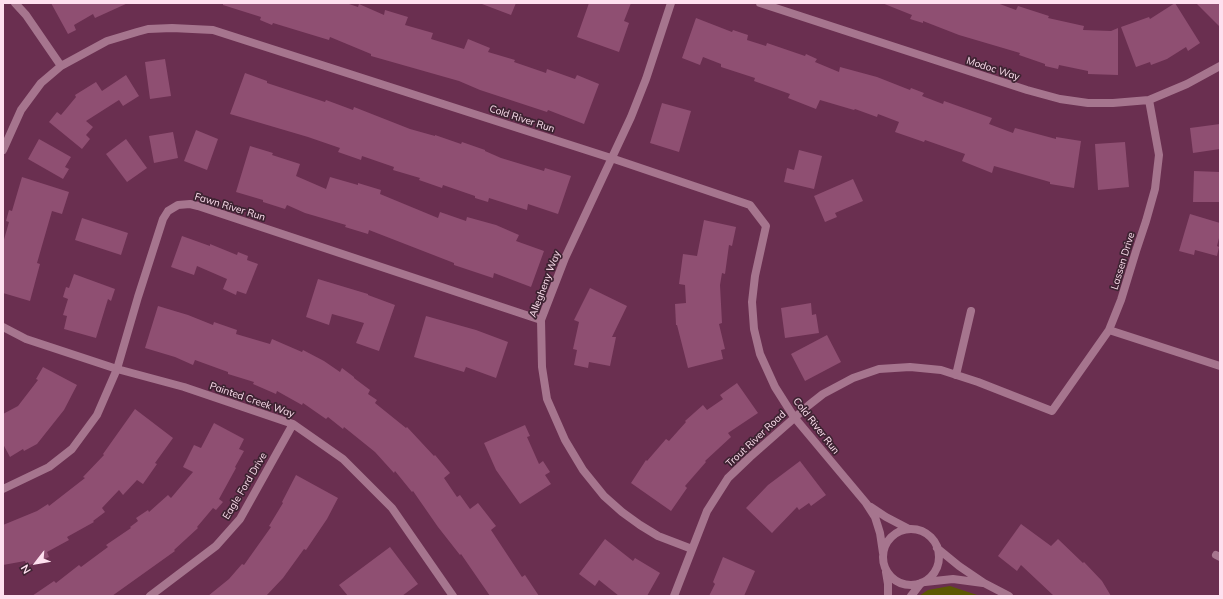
<!DOCTYPE html>
<html>
<head>
<meta charset="utf-8">
<style>
  body { margin:0 }
  #map { position:relative; width:1223px; height:599px; overflow:hidden; background:#6a2f50; font-family:Mulish,sans-serif }
  canvas { display:block }
  .frame { position:absolute; inset:0; border:4px solid #fee0ef; pointer-events:none }
  .north { position:absolute; left:16px; top:543px; width:40px; height:40px; -webkit-text-stroke:3px #3e2332; paint-order:stroke; rotate:239deg; font-size:11px; font-weight:700; line-height:16px; text-align:center; color:#fee0ef }
  .north::after { content:''; display:block; margin:auto; width:14px; height:18px; background:#fee0ef; clip-path:polygon(50% 0,100% 100%,50% 72%,0 100%) }
</style>
</head>
<body>
<div id="map">
<canvas width="1223" height="599"></canvas>
<div class="frame"></div>
<div class="north">N</div>
</div>
<script>
const c = document.querySelector('canvas').getContext('2d');
c.lineJoin = 'round';
function fillPath(path, color) {
  c.fillStyle = color;
  c.fill(path, 'evenodd');
}
function toPath(rows) {
  const path = new Path2D();
  for (const r of rows) {
    if (r.length === 3) {
      path.moveTo(r[0] + r[2], r[1]);
      path.arc(r[0], r[1], r[2], 0, 2 * Math.PI);
      continue;
    }
    path.moveTo(r[0], r[1]);
    for (let i = 2; i < r.length; i += 2) path.lineTo(r[i], r[i + 1]);
  }
  return path;
}
function stroke(path, color, width, dash) {
  c.strokeStyle = color;
  c.lineWidth = width;
  c.lineCap = dash ? 'butt' : 'round';
  c.setLineDash(dash || []);
  c.stroke(path);
}
function drawText(font, color, halo, rows, align = 'center') {
  c.font = font + ' Mulish,sans-serif';
  c.lineWidth = 3.5;
  c.setLineDash([]);
  c.textBaseline = 'middle';
  c.strokeStyle = halo;
  c.fillStyle = color;
  for (const [text, x, y, turn = 0] of rows) {
    c.save();
    c.translate(x, y);
    c.rotate((+turn || 0) * Math.PI / 180);
    c.textAlign = isNaN(turn) ? turn : align;
    if (halo) c.strokeText(text, 0, 0);
    c.fillText(text, 0, 0);
    c.restore();
  }
}
fillPath(toPath([
  [950,586,980,596,981,596,919,596,928,590]
]), '#5b5803');
fillPath(toPath([
  [51,3,128,3,95,18,93,14,74,25,76,30,68,34],
  [223,3,346,3,358,7,359,4,384,15,385,10,408,17,405,25,433,33,431,39,464,49,468,39,490,48,488,52,515,60,514,62,546,73,547,69,575,79,577,75,599,84,584,124,548,110,547,112,480,90,459,81,371,56,371,54,330,37,329,40,273,23,272,25,260,20,261,17,223,5],
  [482,3,516,3,511,15,482,4],
  [589,3,631,3,624,21,629,23,619,52,577,37],
  [882,3,997,3,1016,10,1018,6,1049,16,1048,18,1084,26,1083,30,1111,31,1118,28,1118,75,1088,74,1088,71,1059,65,1058,69,1045,66,1045,64,1019,55,1020,53,959,35,923,21,923,23,910,19,912,15],
  [1175,3,1200,43,1188,51,1186,47,1167,59,1151,65,1150,62,1136,67,1121,27,1149,17,1150,19],
  [1196,3,1220,3,1220,27],
  [696,18,732,32,733,30,748,35,747,40,766,46,767,43,805,56,806,54,817,59,815,62,839,72,840,67,877,77,910,90,911,88,924,93,922,96,943,104,944,101,975,112,992,118,989,124,1013,133,1015,128,1056,139,1056,137,1081,141,1074,188,1050,184,1050,182,994,166,992,173,962,161,965,154,925,140,924,142,895,132,899,122,878,114,877,117,855,109,854,110,820,100,816,109,788,98,790,94,754,81,755,78,721,67,721,64,703,57,700,65,682,58],
  [165,59,171,96,150,99,145,62],
  [245,73,267,81,267,83,325,102,326,100,353,110,354,107,410,129,435,136,435,135,461,144,462,142,485,150,485,151,501,158,544,171,545,168,571,176,558,214,528,204,527,210,489,198,488,202,475,198,475,196,443,185,442,188,419,180,420,178,393,170,394,167,362,156,361,160,338,152,340,148,308,137,230,114],
  [126,75,139,96,123,106,119,100,86,121,93,127,86,135,90,139,82,149,49,122,57,112,61,115,76,97,75,95,96,82,102,91],
  [662,103,691,111,679,152,650,143],
  [1220,124,1220,149,1193,153,1190,128],
  [196,130,218,139,207,170,184,161],
  [173,132,178,158,154,163,149,136],
  [39,139,71,157,65,167,69,169,63,179,28,159],
  [126,139,147,168,127,182,106,154],
  [1125,142,1129,187,1098,190,1095,144],
  [250,146,273,153,272,155,300,164,296,176,326,189,330,177,358,185,358,183,381,190,380,194,438,218,440,212,466,221,467,217,496,225,519,235,516,241,544,251,531,287,494,273,493,278,454,265,454,263,369,230,368,234,345,227,346,225,305,213,287,205,285,209,263,202,263,200,236,192],
  [799,150,822,156,814,189,784,182,787,168,794,170],
  [1194,171,1220,172,1220,202,1193,202],
  [22,177,69,192,62,214,52,211,37,263,40,264,30,301,3,293,3,243,9,222,6,221,9,210,12,211],
  [853,179,863,201,835,213,837,217,825,222,814,196],
  [1190,214,1220,223,1220,234,1217,246,1219,247,1217,256,1195,250,1194,255,1179,251],
  [82,218,128,233,121,255,75,240],
  [704,220,736,227,732,246,729,245,725,274,722,273,720,285,722,323,719,324,725,349,721,350,723,359,688,368,677,325,676,325,675,304,686,303,685,285,679,284,683,254,697,256],
  [182,236,210,246,210,244,237,255,238,252,248,256,247,260,258,264,246,294,237,291,236,295,223,289,227,279,197,266,194,275,171,267],
  [74,274,115,289,111,301,108,299,96,338,64,329,67,316,63,315,68,299,63,297,66,287,69,288],
  [318,279,368,294,368,295,395,305,379,351,356,343,364,323,332,314,329,325,306,317],
  [590,288,627,306,612,337,616,337,610,366,589,362,588,368,574,365,577,350,573,349,579,322,574,320],
  [811,303,812,315,816,314,819,333,785,338,781,308],
  [158,306,188,315,213,325,214,322,237,330,236,334,270,344,272,339,302,352,303,350,324,361,340,372,342,368,354,377,354,378,370,390,368,394,377,400,375,403,406,428,407,427,434,456,435,455,450,473,444,478,457,497,460,495,470,509,478,503,496,526,491,530,522,577,525,575,539,596,490,596,461,554,460,555,438,527,413,491,412,492,395,471,394,473,375,452,344,427,343,429,328,417,326,419,303,403,302,405,277,391,276,394,253,384,254,382,228,374,228,372,195,360,193,365,175,357,145,348],
  [426,316,476,330,508,342,496,378,466,367,464,372,414,357],
  [827,335,841,362,805,381,791,354],
  [43,367,77,385,64,410,37,444,24,451,23,449,10,457,3,444,3,414,18,406,38,380,36,379],
  [737,383,758,413,728,433,731,437,705,461,706,462,685,486,687,488,671,511,631,483,646,460,647,461,666,439,669,441,686,422,685,421,703,405,707,410,723,399,720,395],
  [135,409,173,438,155,463,157,464,143,484,137,480,123,495,119,490,102,508,105,512,93,521,94,522,67,537,69,540,47,552,49,557,27,566,25,561,3,565,3,525,37,511,48,504,49,506,85,478,83,477,104,455,103,454],
  [214,423,244,439,239,449,244,451,235,467,236,468,219,499,223,502,216,510,213,508,197,527,198,528,174,550,175,551,112,596,32,596,54,581,56,583,79,565,81,567,108,547,106,545,131,528,130,527,138,521,136,518,148,510,149,512,168,495,171,498,193,472,183,467,194,445,201,448],
  [525,425,530,436,527,437,539,464,543,461,550,472,545,475,551,484,520,504,496,470,484,443],
  [800,461,826,495,811,506,809,503,799,510,797,507,772,533,746,508,768,485],
  [296,475,338,498,327,519,306,550,304,549,283,578,266,596,208,596,229,579,242,564,244,565,271,527,269,526,283,503,282,502],
  [1021,524,1051,546,1058,539,1083,563,1084,562,1102,581,1111,596,1054,596,1021,565,1017,571,998,556],
  [605,539,633,561,635,558,660,573,647,596,619,596,599,580,595,586,579,574],
  [390,547,418,584,402,596,348,596,339,585],
  [723,557,755,571,744,596,709,596,715,584,713,582]
]), '#8f4f72');
stroke(toPath([
  [15,3,26,15,61,66],
  [671,3,646,79,631,117,565,258,541,320,542,367,547,399,565,440,583,470,604,496,622,512,640,525,658,536,692,549],
  [760,3,1027,90,1060,99,1088,103,1113,103,1149,100,1187,84,1220,66],
  [3,150,21,110,41,83,61,66,107,41,137,32,148,29,172,28,213,30,611,158,750,205,766,226,755,276,752,302,754,329,760,354,775,387,794,417,866,503,875,517,880,533,883,553],
  [3,327,26,339,117,369,184,387,293,424,343,459,392,508,453,596],
  [1109,330,1220,366],
  [956,375,971,311],
  [3,489,49,467,72,449,97,415,117,369,138,297,163,219,168,211,178,205,190,204,198,206,541,320],
  [871,507,886,517,909,529],
  [911,557,28],
  [937,548,959,566,984,583,1009,596],
  [1216,555,1220,557],
  [886,572,888,584,888,596],
  [925,582,953,579,983,583],
  [150,596,216,546,240,519,293,424],
  [674,596,707,511,728,478,750,457,809,405,823,394,853,378,879,369,910,367,941,370,978,382,1052,411,1109,330,1121,300,1136,251,1146,221,1155,189,1159,155,1149,100],
  [911,596,921,583]
]), '#a6758e', 8);
drawText('10px', '#fee0ef', '#3e2332', [
  ["Modoc Way",993,69,18],
  ["Cold River Run",522,119,18],
  ["Fawn River Run",230,207,17],
  ["Lassen Drive",1123,261,-73],
  ["Allegheny Way",545,284,-69],
  ["Painted Creek Way",252,400,19],
  ["Cold River Run",816,426,52],
  ["Trout River Road",756,439,-43],
  ["Eagle Ford Drive",245,486,-59]
]);
</script>
</body>
</html>
